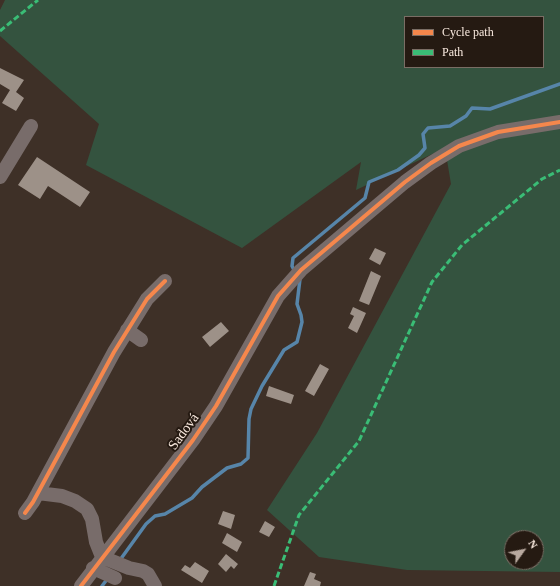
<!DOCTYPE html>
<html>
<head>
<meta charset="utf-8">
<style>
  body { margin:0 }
  #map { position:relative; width:560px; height:586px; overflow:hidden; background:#3e3027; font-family:"Times New Roman",serif }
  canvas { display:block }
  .legend { position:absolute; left:404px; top:16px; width:140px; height:52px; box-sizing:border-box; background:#251a12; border:1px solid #7a6d64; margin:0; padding:5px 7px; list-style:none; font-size:12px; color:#faeadf }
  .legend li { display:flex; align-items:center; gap:8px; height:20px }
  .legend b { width:20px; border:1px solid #7a6d64 }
  .north { position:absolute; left:504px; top:530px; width:40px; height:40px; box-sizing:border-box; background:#251a12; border:1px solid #7a6d64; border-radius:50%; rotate:57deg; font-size:11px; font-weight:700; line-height:16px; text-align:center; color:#faeadf }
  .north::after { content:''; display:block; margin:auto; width:14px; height:18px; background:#b8a99f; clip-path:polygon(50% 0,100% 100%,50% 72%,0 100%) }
</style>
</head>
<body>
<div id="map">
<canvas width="560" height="586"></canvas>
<ul class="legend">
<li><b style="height:5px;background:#f5874c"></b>Cycle path</li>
<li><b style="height:5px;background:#3abd76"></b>Path</li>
</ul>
<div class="north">N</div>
</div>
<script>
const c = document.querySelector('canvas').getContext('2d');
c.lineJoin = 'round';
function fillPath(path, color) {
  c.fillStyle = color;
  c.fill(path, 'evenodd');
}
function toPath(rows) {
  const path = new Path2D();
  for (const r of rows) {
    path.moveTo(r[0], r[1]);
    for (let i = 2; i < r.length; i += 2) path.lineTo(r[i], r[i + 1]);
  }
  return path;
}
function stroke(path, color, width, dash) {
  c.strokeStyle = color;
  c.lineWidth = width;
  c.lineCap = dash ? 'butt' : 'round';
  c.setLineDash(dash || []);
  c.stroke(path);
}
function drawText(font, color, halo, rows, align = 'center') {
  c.font = font + ' "Times New Roman",serif';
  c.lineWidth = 4;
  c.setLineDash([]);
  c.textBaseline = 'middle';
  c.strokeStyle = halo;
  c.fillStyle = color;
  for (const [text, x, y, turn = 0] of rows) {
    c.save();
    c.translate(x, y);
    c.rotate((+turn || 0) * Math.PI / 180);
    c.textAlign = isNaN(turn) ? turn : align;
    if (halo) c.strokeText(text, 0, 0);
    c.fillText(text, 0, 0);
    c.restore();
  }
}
fillPath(toPath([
  [5,0,560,0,560,572,407,570,319,557,267,510,317,433,451,184,445,148,356,190,361,162,242,248,86,165,99,124,0,36,0,10],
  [405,17,543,17,543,67,405,67],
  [512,538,536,538,536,562,512,562]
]), '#34533f');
stroke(toPath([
  [295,272,292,266,293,258,365,198,369,182,398,170,419,155,425,148,423,134,428,128,450,126,466,116,472,108,490,109,560,84],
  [120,560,146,524,155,516,165,514,192,498,202,487,227,468,241,464,248,458,249,419,251,409,262,386,284,350,297,342,302,322,301,315,297,304,300,279],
  [102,586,108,578]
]), '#5785a9', 3.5);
fillPath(toPath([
  [0,68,24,80,16,92,24,98,16,111,2,103,10,90,0,84],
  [37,157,90,192,80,207,48,186,40,199,18,185],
  [375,248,386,253,380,265,369,259],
  [371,271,381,276,369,305,359,301],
  [353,307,366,313,357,333,348,328,354,316,350,314],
  [221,322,229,331,210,347,202,337],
  [320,364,329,369,314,396,305,391],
  [269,386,294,395,291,404,266,396],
  [223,511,235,515,231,529,218,524],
  [265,521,275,527,269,537,259,532],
  [227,533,242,542,237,552,222,543],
  [226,554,238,564,234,569,231,566,226,572,218,564],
  [195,562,209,571,202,583,181,570,185,565,190,568],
  [310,572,316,574,314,579,321,582,320,586,304,586]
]), '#9d9188');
stroke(toPath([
  [0,177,31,126],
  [127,330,141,340],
  [38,493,62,496,75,501,87,509,92,519,96,542,102,557,129,568,143,571,148,574,155,586],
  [25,513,33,502,114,352,147,299,165,281],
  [93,568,115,578],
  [81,586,193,440,216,406,278,296,301,270,405,182,431,163,459,146,498,132,560,122]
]), '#786c6a', 14);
stroke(toPath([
  [0,31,38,0],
  [274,586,299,515,359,441,432,282,462,245,542,179,560,170]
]), '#3abd76', 3, [6, 3]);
stroke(toPath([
  [25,513,33,502,114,352,147,299,165,281],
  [81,586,193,440,216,406,278,296,301,270,405,182,431,163,459,146,498,132,560,122]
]), '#f5874c', 4);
drawText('14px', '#faeadf', '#251a12', [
  ["Sadová",184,432,-54]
]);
</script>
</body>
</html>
